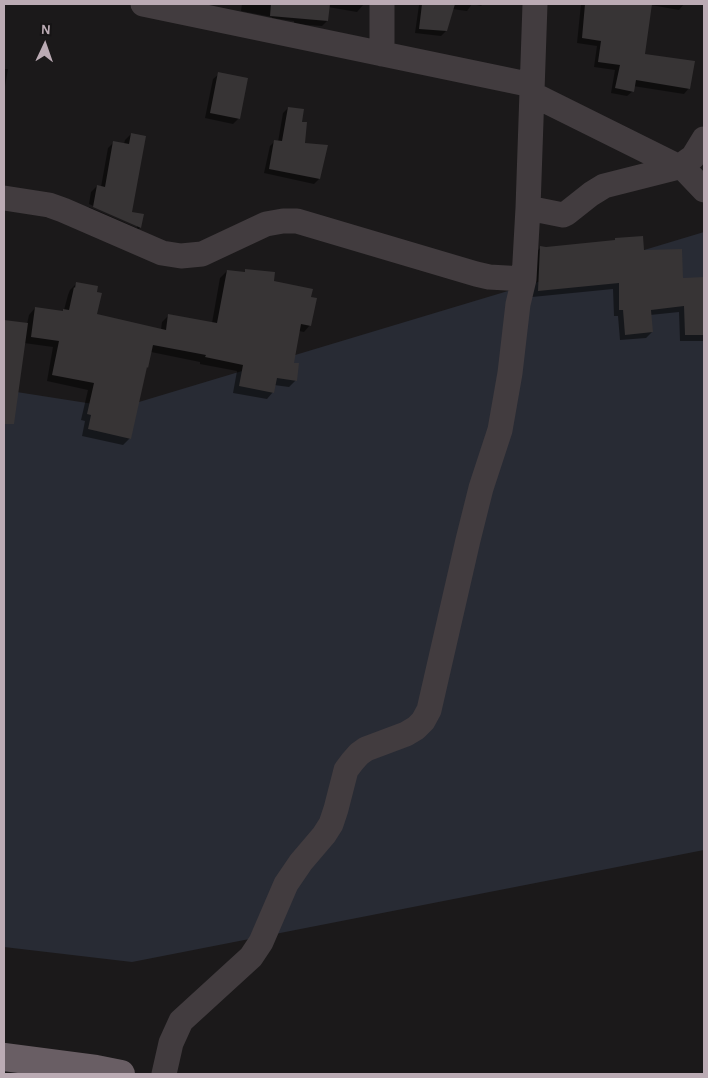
<!DOCTYPE html>
<html>
<head>
<meta charset="utf-8">
<style>
  body { margin:0 }
  #map { position:relative; width:708px; height:1078px; overflow:hidden; background:#1b191a; font-family:"Alegreya Sans",sans-serif }
  canvas { display:block }
  .frame { position:absolute; inset:0; border:5px solid #bbabb4; pointer-events:none }
  .north { position:absolute; left:20px; top:20px; width:50px; height:50px; -webkit-text-stroke:4px #161415; paint-order:stroke; rotate:3deg; font-size:14px; font-weight:700; line-height:20px; text-align:center; color:#bbabb4 }
  .north::after { content:''; display:block; margin:auto; width:18px; height:22px; background:#bbabb4; clip-path:polygon(50% 0,100% 100%,50% 72%,0 100%) }
</style>
</head>
<body>
<div id="map">
<canvas width="708" height="1078"></canvas>
<div class="frame"></div>
<div class="north">N</div>
</div>
<script>
const c = document.querySelector('canvas').getContext('2d');
c.lineJoin = 'round';
function fillPath(path, color) {
  c.fillStyle = color;
  c.fill(path, 'evenodd');
}
function toPath(rows) {
  const path = new Path2D();
  for (const r of rows) {
    path.moveTo(r[0], r[1]);
    for (let i = 2; i < r.length; i += 2) path.lineTo(r[i], r[i + 1]);
  }
  return path;
}
function stroke(path, color, width, dash) {
  c.strokeStyle = color;
  c.lineWidth = width;
  c.lineCap = dash ? 'butt' : 'round';
  c.setLineDash(dash || []);
  c.stroke(path);
}
fillPath(toPath([
  [704,232,704,850,132,962,4,947,4,390,119,408]
]), '#282b34');
fillPath(toPath([
  [242,4,364,4,357,12,328,7,327,21,322,26,294,24,294,21,272,18,272,17,241,11],
  [420,4,483,4,481,6,472,4,467,11,452,9,446,31,441,36,415,33,419,5],
  [581,4,684,4,679,10,651,5,643,55,689,88,684,94,633,86,633,91,627,96,611,93,615,70,594,67,597,46,577,43],
  [4,69,8,69,4,92],
  [219,74,239,118,233,124,205,118,213,79],
  [288,108,301,123,303,144,319,179,314,184,264,173,270,146,275,141,278,142,283,113],
  [131,134,131,213,142,215,140,228,134,233,88,213,89,207,137,228,137,225,89,204,91,192,97,186,101,187,108,148,114,142,124,144,125,140],
  [616,239,643,252,682,279,704,278,704,341,680,341,679,312,650,315,652,332,646,338,620,340,618,316,614,316,613,289,532,297,535,253,541,247,546,248,614,241],
  [227,271,244,273,246,271,310,298,310,325,304,332,299,331,292,364,296,380,289,387,274,385,273,392,267,399,233,393,237,371,200,364,200,362,151,352,147,367,145,369,130,438,123,445,82,436,85,421,81,420,88,390,47,381,53,347,24,343,11,402,4,401,4,321,27,324,29,315,35,308,62,312,64,310,68,295,70,290,77,283,96,315,161,330,162,322,169,315,212,323,220,278]
]), '#0007');
fillPath(toPath([
  [271,4,330,4,328,21,270,16],
  [422,4,455,4,447,31,419,29],
  [585,4,652,4,645,54,695,61,690,89,636,80,634,92,615,88,620,65,598,62,601,41,582,38],
  [218,72,248,78,240,119,210,113],
  [288,107,304,109,302,122,307,122,305,143,328,145,320,179,269,169,274,140,282,141],
  [131,133,146,136,132,212,144,214,141,228,93,207,97,185,105,187,113,141,129,144],
  [643,236,644,250,682,249,683,278,704,277,704,335,685,335,684,306,651,310,653,332,625,335,623,310,619,310,619,283,538,291,540,246,546,247,615,240,615,238],
  [245,269,275,272,274,281,313,289,311,297,317,298,311,326,301,324,294,363,299,363,297,381,277,378,274,393,239,386,243,365,205,357,206,355,153,345,148,368,147,367,131,439,88,429,91,415,87,414,94,383,52,375,59,341,31,337,35,307,63,311,63,309,69,310,74,287,75,288,76,282,98,286,97,292,102,293,97,314,166,330,168,314,217,323,227,270,245,272],
  [4,320,28,323,14,424,4,424]
]), '#373435');
stroke(toPath([
  [143,4,532,85],
  [382,54,382,4],
  [532,94,685,170,704,190],
  [4,198,49,205,63,210,162,253,181,256,202,254,266,224,283,221,297,221,476,274,489,277,524,279],
  [528,208,563,215,567,213,591,194,604,186,679,167,693,157,704,139],
  [164,1074,171,1043,181,1021,251,957,261,942,286,884,301,862,324,835,331,824,336,809,346,770,352,762,359,754,366,749,406,734,416,728,423,721,429,710,468,540,481,488,500,430,510,373,518,304,524,279,528,208,535,4]
]), '#423c3f', 25);
stroke(toPath([
  [4,1057,96,1069,121,1074]
]), '#695e64', 28);
</script>
</body>
</html>
